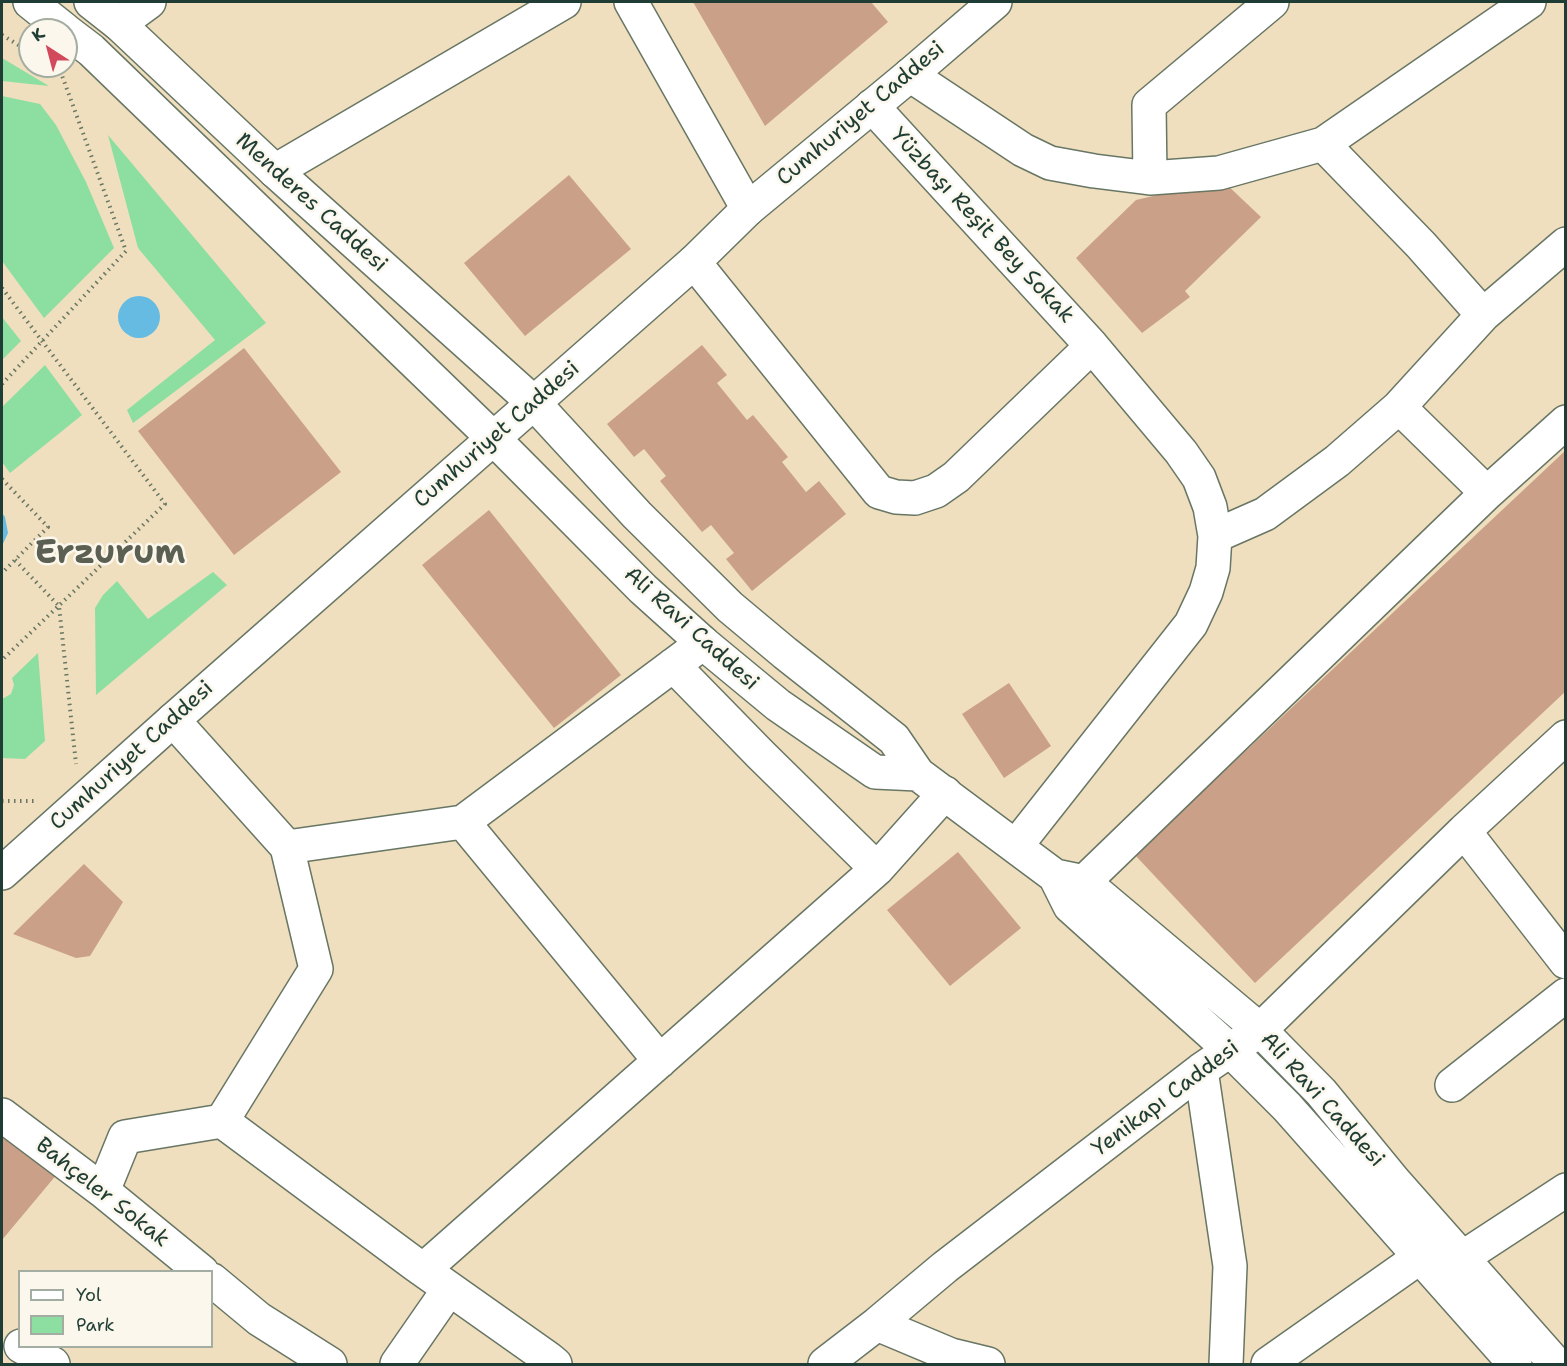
<!DOCTYPE html>
<html>
<head>
<meta charset="utf-8">
<style>
  body { margin:0 }
  #map { position:relative; width:1567px; height:1366px; overflow:hidden; background:#efdfbe; font-family:"Shantell Sans",sans-serif }
  canvas { display:block }
  .frame { position:absolute; inset:0; border:3px solid #1f3d34; pointer-events:none }
  .legend { position:absolute; left:18px; top:1270px; width:195px; height:78px; box-sizing:border-box; background:#fbf7ec; border:2px solid #a3ada2; margin:0; padding:8px 10px; list-style:none; font-size:18px; color:#1f3d34 }
  .legend li { display:flex; align-items:center; gap:12px; height:30px }
  .legend b { width:30px; border:2px solid #a3ada2 }
  .north { position:absolute; left:18px; top:18px; width:60px; height:60px; box-sizing:border-box; background:#fbf7ec; border:2px solid #a3ada2; border-radius:50%; rotate:324deg; font-size:16px; font-weight:700; line-height:24px; text-align:center; color:#1f3d34 }
  .north::after { content:''; display:block; margin:auto; width:21px; height:27px; background:#d1495b; clip-path:polygon(50% 0,100% 100%,50% 72%,0 100%) }
</style>
</head>
<body>
<div id="map">
<canvas width="1567" height="1366"></canvas>
<div class="frame"></div>
<ul class="legend">
<li><b style="height:8px;background:#fff"></b>Yol</li>
<li><b style="height:16px;background:#8cdfa0"></b>Park</li>
</ul>
<div class="north">K</div>
</div>
<script>
const c = document.querySelector('canvas').getContext('2d');
c.lineJoin = 'round';
function fillPath(path, color) {
  c.fillStyle = color;
  c.fill(path, 'evenodd');
}
function toPath(rows) {
  const path = new Path2D();
  for (const r of rows) {
    if (r.length === 3) {
      path.moveTo(r[0] + r[2], r[1]);
      path.arc(r[0], r[1], r[2], 0, 2 * Math.PI);
      continue;
    }
    path.moveTo(r[0], r[1]);
    for (let i = 2; i < r.length; i += 2) path.lineTo(r[i], r[i + 1]);
  }
  return path;
}
function stroke(path, color, width, dash) {
  c.strokeStyle = color;
  c.lineWidth = width;
  c.lineCap = dash ? 'butt' : 'round';
  c.setLineDash(dash || []);
  c.stroke(path);
}
function drawText(font, color, halo, rows, align = 'center') {
  c.font = font + ' "Shantell Sans",sans-serif';
  c.lineWidth = 5;
  c.setLineDash([]);
  c.textBaseline = 'middle';
  c.strokeStyle = halo;
  c.fillStyle = color;
  for (const [text, x, y, turn = 0] of rows) {
    c.save();
    c.translate(x, y);
    c.rotate((+turn || 0) * Math.PI / 180);
    c.textAlign = isNaN(turn) ? turn : align;
    if (halo) c.strokeText(text, 0, 0);
    c.fillText(text, 0, 0);
    c.restore();
  }
}
fillPath(toPath([
  [2,58,49,86,2,81],
  [2,96,40,104,56,125,86,182,114,248,44,318,2,261],
  [108,135,266,323,133,423,127,410,215,340,138,248],
  [2,317,21,341,2,360],
  [45,365,82,415,10,473,2,462,2,407],
  [213,572,227,585,96,695,95,608,103,595,117,581,148,619],
  [38,653,45,741,25,759,2,758,2,699,11,694,14,685,12,678]
]), '#8cdfa0');
fillPath(toPath([
  [139,317,21],
  [2,513,5,517,8,533,2,546]
]), '#66bbe2');
fillPath(toPath([
  [693,2,871,2,888,22,765,126],
  [569,175,631,249,525,336,464,263],
  [1224,182,1261,217,1185,291,1190,297,1142,333,1076,258,1136,200,1166,193,1186,192],
  [702,345,727,375,717,383,747,420,753,415,788,457,782,462,806,492,819,481,846,514,752,591,726,559,734,553,711,525,702,532,660,481,666,476,644,449,634,457,607,424],
  [244,348,341,472,234,555,138,431],
  [1566,450,1566,691,1255,983,1135,855],
  [489,510,621,675,554,728,422,565],
  [1009,683,1051,746,1004,778,962,714],
  [958,852,1021,928,950,986,887,910],
  [84,864,123,902,90,956,76,958,13,934],
  [2,1126,58,1173,2,1240]
]), '#cba089');
const minor = toPath([
  [631,2,748,209],
  [119,24,149,2],
  [910,75,1023,150,1050,163,1094,171,1150,178,1219,173,1323,144,1529,2],
  [872,106,1092,346,1181,452,1199,478,1210,507,1215,536,1213,568,1206,592,1191,624,1016,846],
  [1323,144,1421,245,1483,315],
  [275,171,564,2],
  [1150,178,1149,105,1272,2],
  [694,262,879,492,896,497,915,498,936,491,956,477,1092,346],
  [1399,407,1487,493],
  [1215,536,1265,514,1337,461,1399,407,1483,315,1566,244],
  [673,665,761,755,877,869],
  [173,720,287,847,316,969,222,1121],
  [463,822,703,643],
  [1464,831,1566,962],
  [287,847,463,822,660,1061],
  [1084,882,1487,493,1566,422],
  [1201,1070,1230,1266,1226,1364],
  [1452,1085,1566,995],
  [2,1115,103,1191,202,1272],
  [103,1191,125,1137,222,1121,416,1265,549,1359,555,1364],
  [1462,1258,1566,1190],
  [423,1270,877,869,945,793],
  [212,1280,259,1319,330,1364],
  [877,1324,951,1355,988,1364],
  [21,1346,53,1364],
  [397,1364,449,1289],
  [825,1364,877,1324,945,1267,1201,1070,1260,1030,1464,831,1566,737],
  [1268,1364,1420,1257]
]);
const major = toPath([
  [30,2,65,30],
  [91,2,119,24,275,171,533,402,637,515,730,607,785,653,894,739,918,774,1055,876,1084,882,1260,1030,1321,1092,1394,1181,1556,1364],
  [66,31,91,50,493,438,643,589,703,643,778,705,875,772,918,774],
  [2,873,173,720,694,262,748,209,910,75,995,2],
  [1055,876,1070,906,1230,1050,1287,1107,1515,1364]
]);
stroke(minor, '#687664', 36);
stroke(major, '#687664', 36);
stroke(toPath([
  [2,35,30,52],
  [2,288,165,504,2,660],
  [2,384,126,251,60,70,65,67],
  [2,479,48,527,2,573],
  [15,560,59,606,76,764],
  [2,801,34,801]
]), '#687664', 4, [1.5, 4.5]);
stroke(minor, '#fff', 33);
stroke(major, '#fff', 33);
drawText('22px', '#1f3d34', '#fbf7ec', [
  ["Cumhuriyet Caddesi",861,114,-40],
  ["Menderes Caddesi",311,203,42],
  ["Yüzbaşı Reşit Bey Sokak",982,226,47],
  ["Cumhuriyet Caddesi",497,435,-41],
  ["Ali Ravi Caddesi",691,629,42],
  ["Cumhuriyet Caddesi",132,756,-42],
  ["Yenikapı Caddesi",1166,1099,-37],
  ["Ali Ravi Caddesi",1322,1100,48],
  ["Bahçeler Sokak",102,1193,38]
]);
drawText('bold 34px', '#5b6052', '#fbf7ec', [
  ["Erzurum",110,554]
]);
</script>
</body>
</html>
